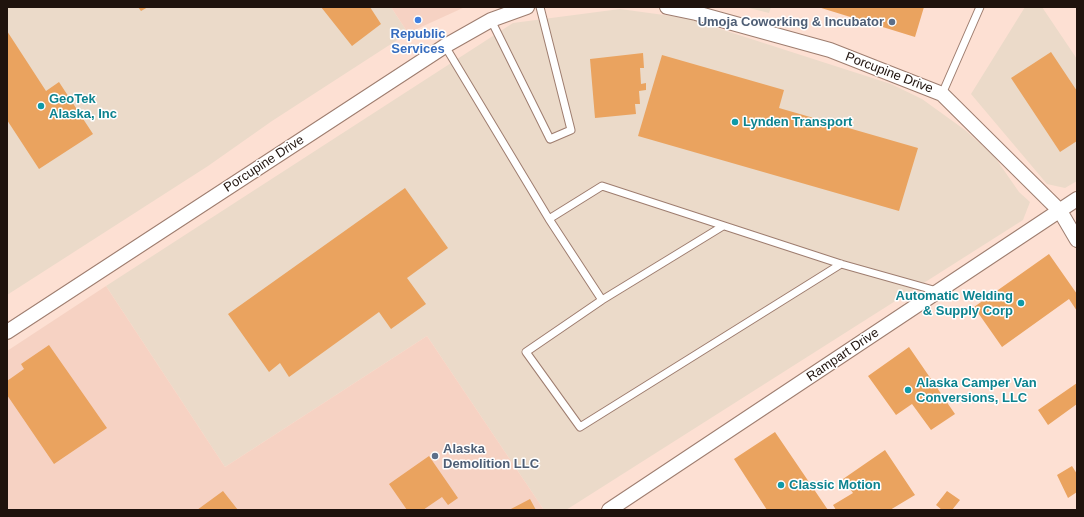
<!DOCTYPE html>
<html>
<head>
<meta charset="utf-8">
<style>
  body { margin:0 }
  #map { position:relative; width:1084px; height:517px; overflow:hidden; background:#fde0d3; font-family:Helvetica,sans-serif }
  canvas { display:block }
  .frame { position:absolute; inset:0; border:8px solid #1f130d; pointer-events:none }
</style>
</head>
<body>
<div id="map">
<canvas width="1084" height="517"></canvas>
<div class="frame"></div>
</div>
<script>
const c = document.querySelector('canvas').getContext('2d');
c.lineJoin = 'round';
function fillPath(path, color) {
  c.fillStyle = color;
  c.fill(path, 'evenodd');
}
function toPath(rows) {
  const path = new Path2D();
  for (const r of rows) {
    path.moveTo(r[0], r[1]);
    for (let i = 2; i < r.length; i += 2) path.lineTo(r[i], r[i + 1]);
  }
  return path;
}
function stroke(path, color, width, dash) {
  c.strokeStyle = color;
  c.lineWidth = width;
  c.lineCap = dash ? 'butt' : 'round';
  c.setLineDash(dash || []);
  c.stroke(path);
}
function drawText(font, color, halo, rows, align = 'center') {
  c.font = font + ' Helvetica,sans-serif';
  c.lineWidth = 3;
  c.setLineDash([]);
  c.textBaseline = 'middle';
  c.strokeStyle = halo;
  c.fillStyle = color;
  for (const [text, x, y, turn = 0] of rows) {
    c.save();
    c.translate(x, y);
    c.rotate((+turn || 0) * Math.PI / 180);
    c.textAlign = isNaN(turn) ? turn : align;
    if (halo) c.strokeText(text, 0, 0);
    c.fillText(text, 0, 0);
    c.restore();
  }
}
fillPath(toPath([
  [7,7,391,7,408,33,272,121,208,166,7,295],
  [745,7,771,7,769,13],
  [1025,7,1042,7,1077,59,1077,181,1065,188,1047,184,971,94],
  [620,9,686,18,891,84,922,99,965,130,994,156,1019,192,1030,202,1023,220,566,510,544,510,427,336,225,467,106,286,513,23]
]), '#ebdac9');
fillPath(toPath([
  [391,7,465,7,408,33],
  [106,286,225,467,427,336,544,510,7,510,7,351]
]), '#f6d2c3');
fillPath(toPath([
  [138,7,148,7,141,11],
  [321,7,370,7,381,24,352,46],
  [818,7,924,7,915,37],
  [7,31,46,91,59,82,93,134,39,169,7,120],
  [1051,52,1077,91,1077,141,1060,152,1011,78],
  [643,53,644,68,640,68,641,84,646,83,646,90,639,91,640,104,635,104,636,114,595,118,590,59],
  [662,55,784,90,779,108,918,148,899,211,638,136],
  [405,188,448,248,407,278,426,304,391,329,379,312,289,377,280,363,269,372,228,314],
  [1049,254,1077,294,1077,311,1069,299,1002,347,974,307],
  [49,345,107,428,54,464,7,395,7,381,24,369,21,364],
  [909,347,955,414,931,430,912,404,896,415,868,376],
  [1077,383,1077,404,1048,425,1038,410],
  [775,432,828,510,767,510,734,459],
  [885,450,915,495,890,510,836,510,833,505,853,493,843,479],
  [429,456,458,498,448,505,442,497,423,510,407,510,389,484],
  [1072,466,1077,474,1077,492,1068,498,1057,475],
  [223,491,238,510,197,510],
  [947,491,960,500,952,510,942,510,936,505],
  [530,499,536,510,509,510]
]), '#eaa35f');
const lane = toPath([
  [491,20,550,139,571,130,540,7],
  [445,46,549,219,602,300,526,352,580,427,841,264],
  [942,94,980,7],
  [549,219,602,186,841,264,937,291],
  [602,300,723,226]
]);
const street = toPath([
  [667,7,696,13,830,50,942,94,1060,211,1077,240],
  [7,332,445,46,491,20,527,7],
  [609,510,1077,199]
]);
stroke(lane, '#9e7d6f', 9);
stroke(street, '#9e7d6f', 16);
stroke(lane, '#fff', 7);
stroke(street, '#fff', 14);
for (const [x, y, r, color] of [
  [418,20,4,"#3f7fe0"],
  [892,22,4,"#5c6f8a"],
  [41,106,4,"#0f9aa8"],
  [735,122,4,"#0f9aa8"],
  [1021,303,4,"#0f9aa8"],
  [908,390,4,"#0f9aa8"],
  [435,456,4,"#5c6f8a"],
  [781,485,4,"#0f9aa8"]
]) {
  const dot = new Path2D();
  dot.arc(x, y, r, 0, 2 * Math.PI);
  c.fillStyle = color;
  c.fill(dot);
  stroke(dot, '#fff', 1.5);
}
drawText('bold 13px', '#4e5e75', '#fff', [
  ["Umoja Coworking & Incubator",884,22],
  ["Alaska",443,449,"left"],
  ["Demolition LLC",443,464,"left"]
], 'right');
drawText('bold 13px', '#366cbe', '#fff', [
  ["Republic",418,34],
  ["Services",418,49]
]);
drawText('13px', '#1f130d', '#fff', [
  ["Porcupine Drive",889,73,21],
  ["Porcupine Drive",264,164,-33],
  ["Rampart Drive",843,355,-34]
]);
drawText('bold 13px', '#0d838f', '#fff', [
  ["GeoTek",49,99],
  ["Alaska, Inc",49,114],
  ["Lynden Transport",743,122],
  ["Automatic Welding",1013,296,"right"],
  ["& Supply Corp",1013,311,"right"],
  ["Alaska Camper Van",916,383],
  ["Conversions, LLC",916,398],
  ["Classic Motion",789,485]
], 'left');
</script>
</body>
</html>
